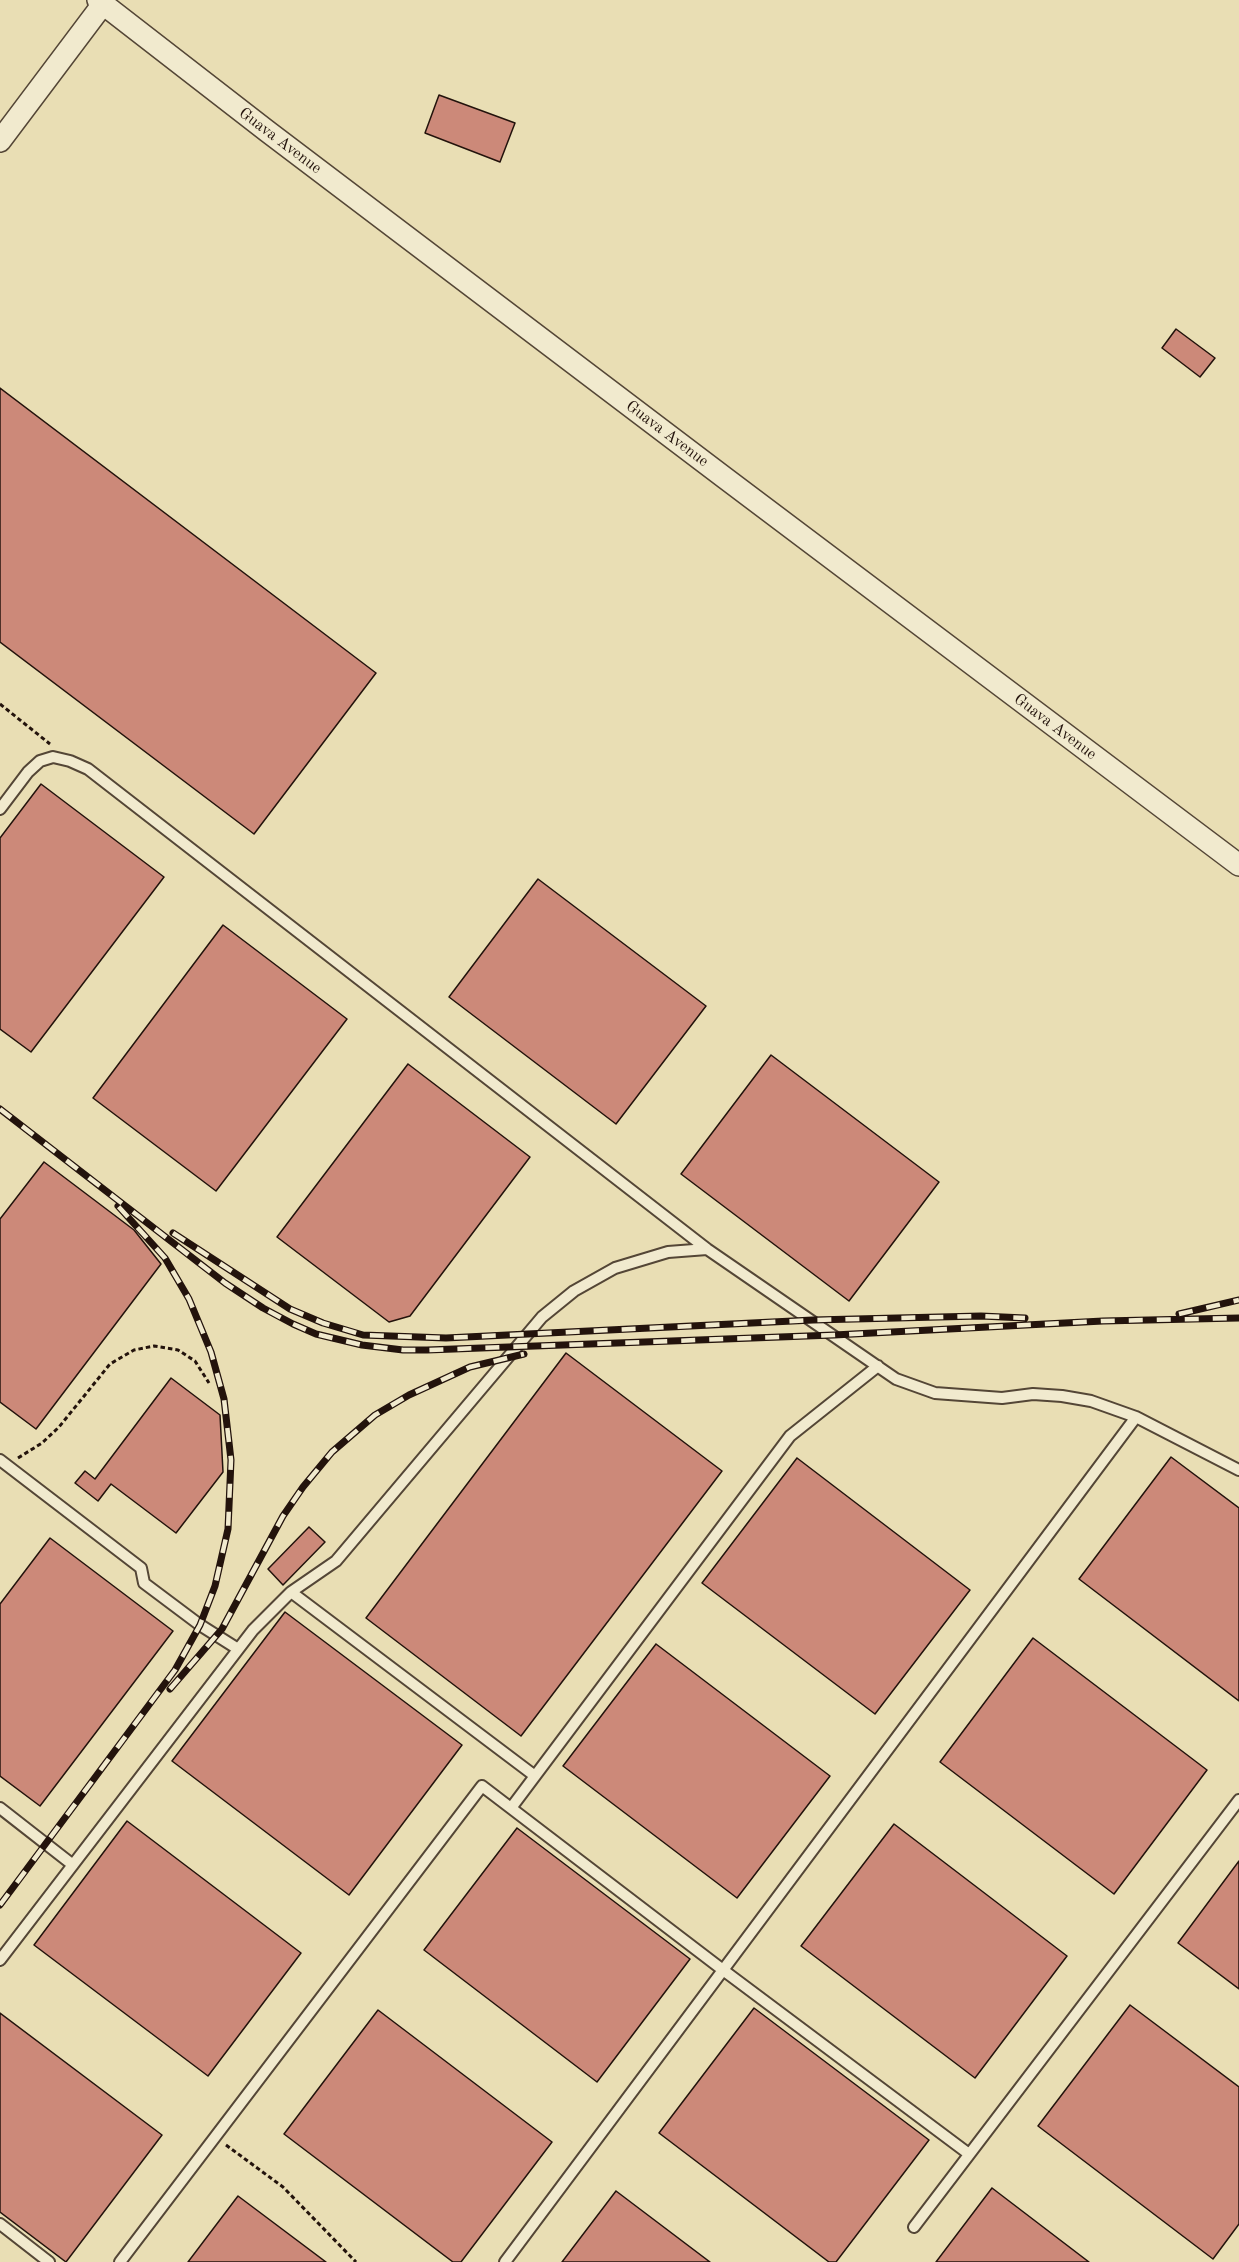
<!DOCTYPE html>
<html>
<head>
<meta charset="utf-8">
<style>
  body { margin:0 }
  canvas { display:block; background:#e9deb4 }
</style>
</head>
<body>
<canvas width="1239" height="2262"></canvas>
<script>
const c = document.querySelector('canvas').getContext('2d');
c.lineJoin = 'round';
function fillPath(path, color) {
  c.fillStyle = color;
  c.fill(path, 'evenodd');
}
function toPath(rows) {
  const path = new Path2D();
  for (const r of rows) {
    path.moveTo(r[0], r[1]);
    for (let i = 2; i < r.length; i += 2) path.lineTo(r[i], r[i + 1]);
  }
  return path;
}
function stroke(path, color, width, dash) {
  c.strokeStyle = color;
  c.lineWidth = width;
  c.lineCap = dash ? 'butt' : 'round';
  c.setLineDash(dash || []);
  c.stroke(path);
}
function drawText(font, color, halo, rows, align = 'center') {
  c.font = font + ' "Old Standard TT",serif';
  c.lineWidth = 5;
  c.setLineDash([]);
  c.textBaseline = 'middle';
  c.strokeStyle = halo;
  c.fillStyle = color;
  for (const [text, x, y, turn = 0] of rows) {
    c.save();
    c.translate(x, y);
    c.rotate((+turn || 0) * Math.PI / 180);
    c.textAlign = isNaN(turn) ? turn : align;
    if (halo) c.strokeText(text, 0, 0);
    c.fillText(text, 0, 0);
    c.restore();
  }
}
const building = toPath([
  [439,95,515,123,500,162,425,133,439,95],
  [1176,329,1215,358,1200,377,1162,348,1176,329],
  [0,388,376,673,254,834,0,642,0,388],
  [41,784,164,877,31,1052,0,1029,0,838,41,784],
  [538,879,706,1006,616,1124,449,997,538,879],
  [223,925,347,1019,216,1191,93,1098,223,925],
  [771,1055,939,1182,849,1301,681,1174,771,1055],
  [408,1064,530,1157,410,1316,389,1322,277,1237,408,1064],
  [44,1162,134,1230,161,1264,36,1429,0,1402,0,1219,44,1162],
  [566,1353,722,1471,521,1736,366,1618,566,1353],
  [171,1378,220,1415,223,1472,176,1533,111,1484,98,1501,75,1483,85,1471,95,1479,171,1378],
  [1171,1457,1239,1508,1239,1701,1079,1579,1171,1457],
  [797,1458,970,1590,875,1714,702,1583,797,1458],
  [309,1527,325,1542,283,1585,268,1569,309,1527],
  [50,1538,173,1631,40,1806,0,1776,0,1604,50,1538],
  [285,1612,462,1745,349,1895,172,1761,285,1612],
  [1033,1638,1207,1770,1114,1894,940,1762,1033,1638],
  [656,1644,830,1776,737,1898,563,1766,656,1644],
  [127,1821,301,1953,208,2076,34,1945,127,1821],
  [894,1824,1067,1956,975,2078,801,1946,894,1824],
  [517,1828,690,1959,597,2082,424,1950,517,1828],
  [1239,1861,1239,1989,1178,1943,1239,1861],
  [1130,2005,1239,2087,1239,2224,1213,2259,1038,2126,1130,2005],
  [754,2008,929,2140,836,2262,829,2262,659,2133,754,2008],
  [378,2010,552,2142,461,2262,453,2262,284,2134,378,2010],
  [0,2013,162,2135,66,2262,0,2212,0,2013],
  [992,2188,1089,2262,936,2262,992,2188],
  [616,2191,710,2262,562,2262,616,2191],
  [238,2196,326,2262,188,2262,238,2196]
]);
fillPath(building, '#cc8979');
stroke(building, '#23130c', 1.5);
const service = toPath([
  [0,809,28,772,40,761,53,757,70,761,88,769,707,1249,896,1379,935,1393,1002,1398,1033,1394,1062,1396,1091,1401,1136,1417,1239,1470],
  [0,1460,141,1568,144,1583,200,1625,238,1649],
  [291,1592,535,1776],
  [0,1808,73,1865],
  [511,1808,790,1436,878,1366],
  [0,1960,253,1630,291,1592,336,1561,542,1317,574,1291,615,1268,668,1252,707,1249],
  [0,2224,49,2262],
  [914,2227,1239,1800],
  [120,2262,482,1786,723,1970,969,2154],
  [505,2262,1136,1417]
]);
const minor = toPath([
  [98,0,267,131,725,478,1239,865],
  [0,141,103,4]
]);
stroke(service, '#544636', 14);
stroke(minor, '#544636', 24);
stroke(toPath([
  [0,704,50,744],
  [18,1458,42,1443,59,1427,110,1364,134,1350,154,1346,178,1350,195,1361,209,1383],
  [226,2145,283,2187,356,2262]
]), '#23130c', 3, [4.5, 3]);
stroke(service, '#f1eace', 10);
stroke(minor, '#f1eace', 21);
const rail = toPath([
  [0,1109,225,1283,263,1308,293,1324,316,1334,362,1345,403,1350,427,1350,834,1335,1103,1321,1239,1318],
  [173,1233,290,1309,323,1323,363,1335,446,1338,813,1320,981,1316,1025,1318],
  [1179,1314,1239,1300],
  [170,1689,222,1629,283,1516,303,1487,332,1452,375,1415,409,1395,470,1367,524,1354],
  [0,1905,175,1670,200,1625,215,1586,228,1529,231,1460,224,1399,211,1352,189,1299,165,1258,118,1206]
]);
stroke(rail, '#23130c', 7);
stroke(rail, '#f1eace', 4.5, [14]);
drawText('16px', '#23130c', '#f1eace', [
  ["Guava Avenue",280,141,37],
  ["Guava Avenue",667,434,37],
  ["Guava Avenue",1055,727,37]
]);
</script>
</body>
</html>
